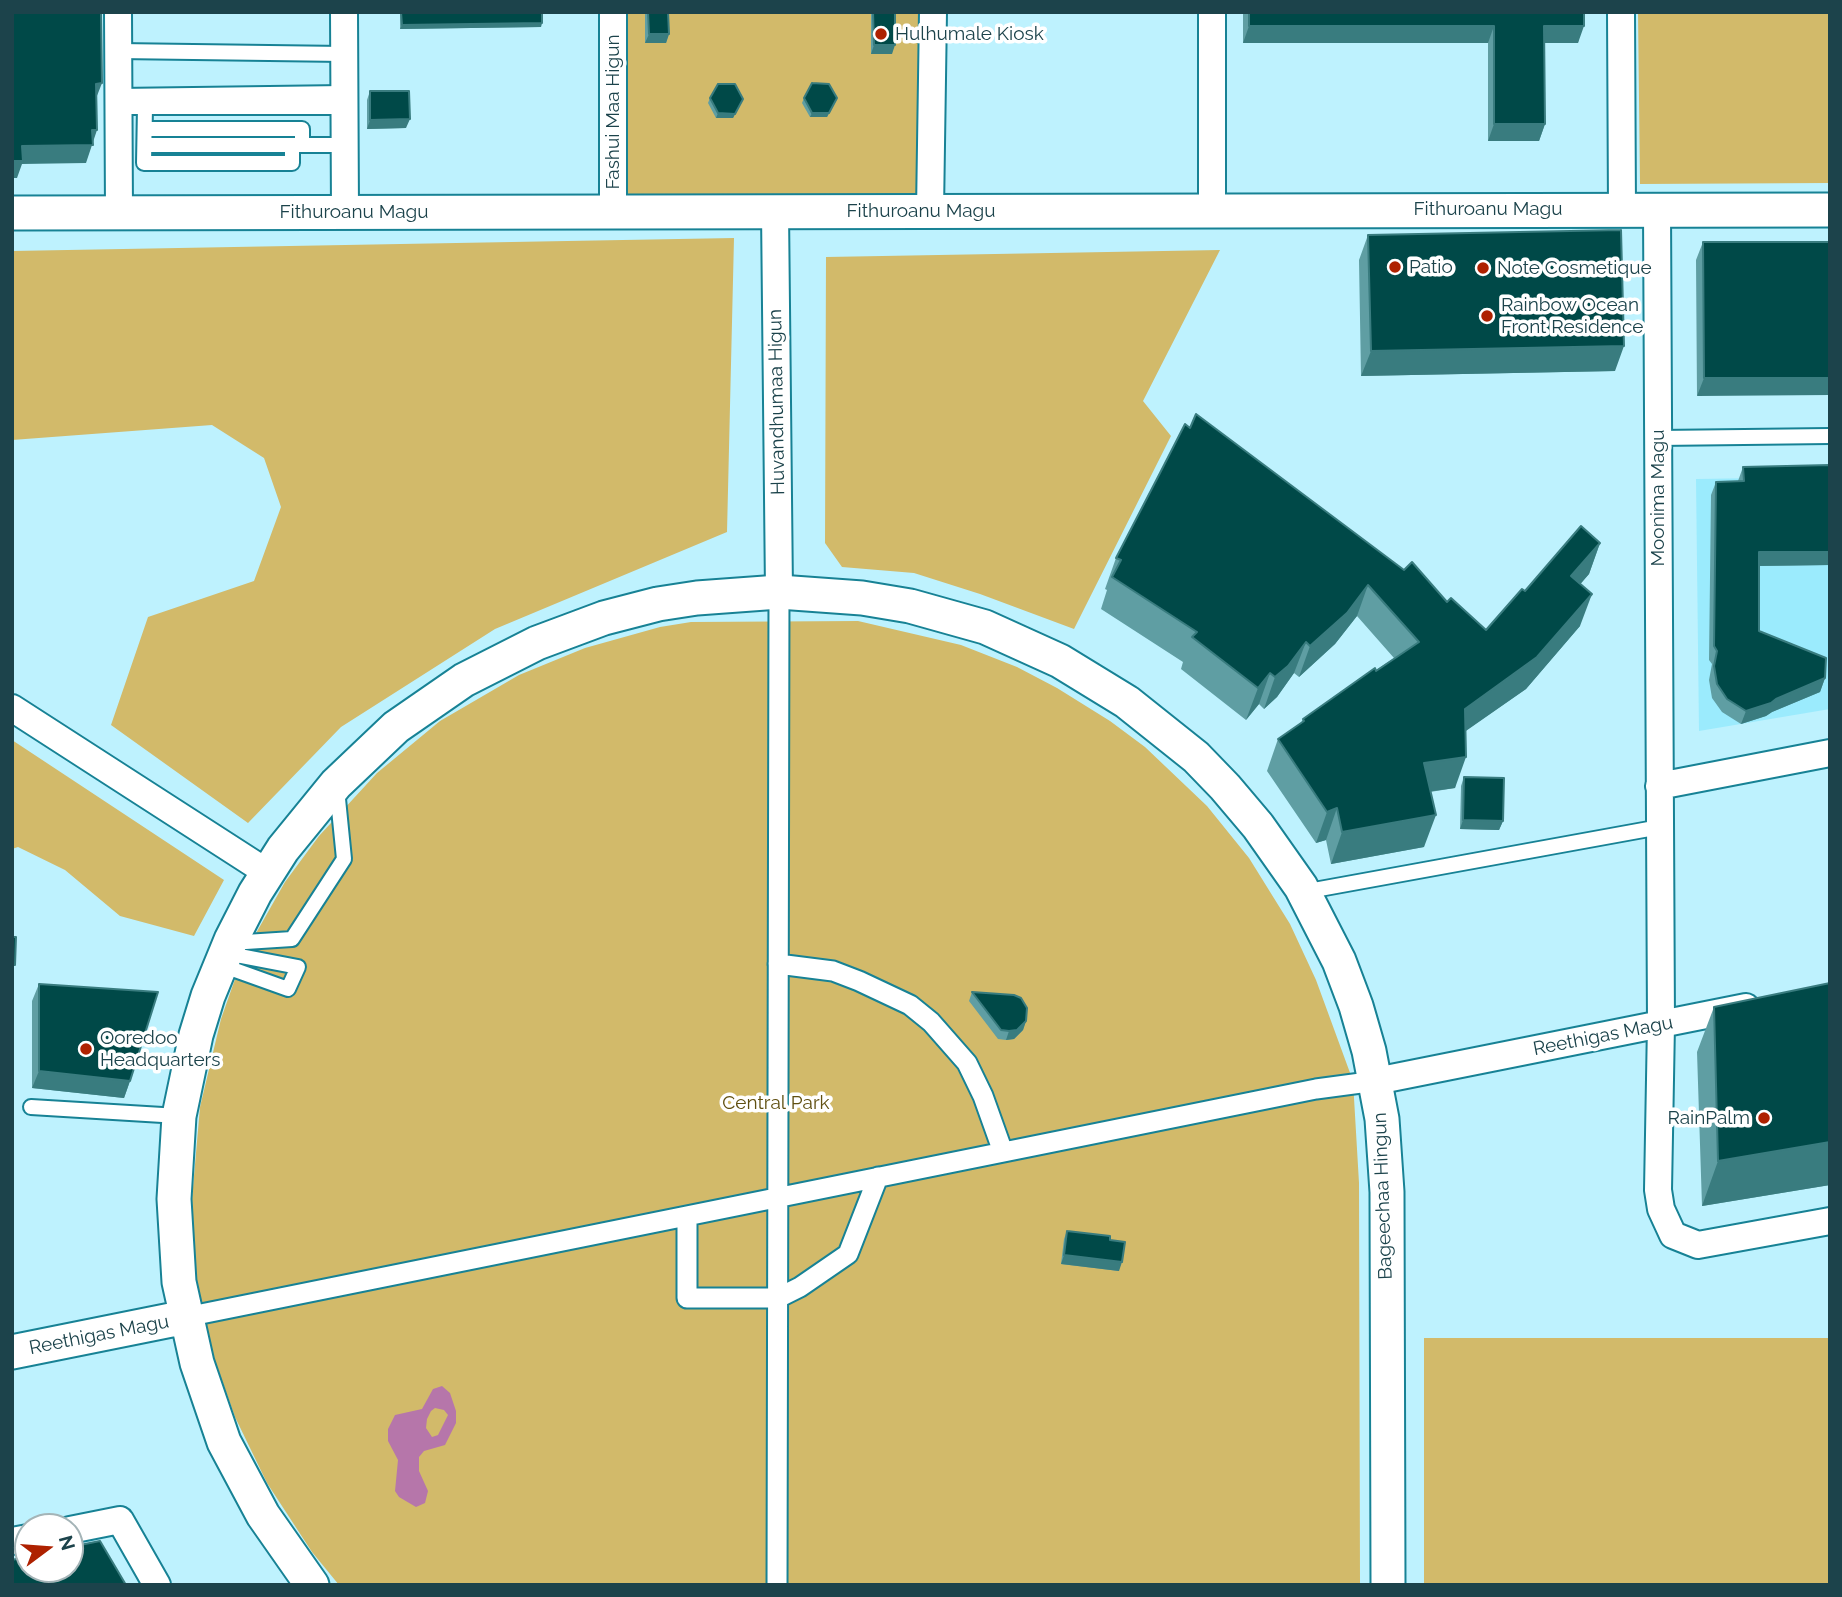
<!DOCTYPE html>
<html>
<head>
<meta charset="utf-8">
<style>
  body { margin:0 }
  #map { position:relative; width:1842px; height:1597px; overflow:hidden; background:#bef2fe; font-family:Raleway,sans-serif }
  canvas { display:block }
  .frame { position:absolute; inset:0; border:14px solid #1c434b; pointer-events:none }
  .north { position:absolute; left:14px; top:1513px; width:70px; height:70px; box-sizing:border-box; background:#fff; border:2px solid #a4b4b7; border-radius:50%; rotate:74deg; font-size:19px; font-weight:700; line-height:28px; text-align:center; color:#1c434b }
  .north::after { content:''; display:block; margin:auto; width:24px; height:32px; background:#ae2100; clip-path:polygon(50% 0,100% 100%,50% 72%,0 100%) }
</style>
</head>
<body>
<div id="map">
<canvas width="1842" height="1597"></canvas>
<div class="frame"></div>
<div class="north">N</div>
</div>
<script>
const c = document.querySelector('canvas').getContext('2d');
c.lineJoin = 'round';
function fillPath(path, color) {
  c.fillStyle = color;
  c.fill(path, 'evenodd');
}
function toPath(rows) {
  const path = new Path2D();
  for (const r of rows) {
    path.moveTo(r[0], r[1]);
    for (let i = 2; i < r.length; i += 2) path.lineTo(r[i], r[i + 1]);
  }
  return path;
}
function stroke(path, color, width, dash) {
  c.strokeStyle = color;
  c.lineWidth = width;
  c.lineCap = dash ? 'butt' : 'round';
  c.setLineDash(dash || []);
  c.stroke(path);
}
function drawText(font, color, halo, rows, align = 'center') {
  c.font = font + ' Raleway,sans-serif';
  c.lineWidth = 7;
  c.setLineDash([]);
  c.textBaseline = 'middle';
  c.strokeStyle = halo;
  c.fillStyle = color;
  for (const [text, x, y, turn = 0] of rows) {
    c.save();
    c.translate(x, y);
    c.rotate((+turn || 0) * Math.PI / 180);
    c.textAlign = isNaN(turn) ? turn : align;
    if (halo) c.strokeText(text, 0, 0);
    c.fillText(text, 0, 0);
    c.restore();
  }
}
fillPath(toPath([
  [1830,477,1830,709,1699,731,1696,479]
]), '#9bebfd');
fillPath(toPath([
  [613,12,933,12,930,211,613,212],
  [1638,12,1830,12,1830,183,1640,184],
  [734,238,727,532,495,629,341,727,248,823,111,725,148,617,254,581,281,507,264,458,212,425,12,440,12,251],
  [1220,250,1143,401,1171,436,1074,629,980,594,914,573,842,567,825,543,826,257],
  [858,621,961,645,1017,667,1057,688,1110,721,1145,747,1207,806,1249,858,1290,924,1316,980,1353,1081,1359,1183,1360,1585,339,1585,312,1552,267,1483,235,1417,198,1313,192,1199,200,1107,221,1019,234,982,255,935,285,882,319,836,377,773,440,721,519,675,585,648,660,627,691,622],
  [12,740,224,880,194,936,120,916,65,870,18,847,12,849],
  [1424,1338,1830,1338,1830,1585,1424,1585]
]), '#d2ba6a');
fillPath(toPath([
  [442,1386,450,1393,456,1411,456,1423,445,1445,424,1451,419,1457,419,1471,428,1491,425,1503,416,1507,399,1497,395,1491,398,1460,388,1441,388,1429,395,1415,422,1409,433,1389],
  [435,1408,444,1410,448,1415,438,1435,432,1437,426,1428,427,1419,431,1411]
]), '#b676aa');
const service = toPath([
  [118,51,344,54],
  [118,96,344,93],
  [118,107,345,107],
  [145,107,144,163,292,163,292,145],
  [145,129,302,129,302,145],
  [145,145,345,145],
  [1658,438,1830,436],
  [1303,892,1660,827],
  [230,943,292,939,344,859,337,789],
  [221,965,288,989,298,967,225,953],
  [31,1107,179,1116]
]);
const pedestrian = toPath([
  [778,964,833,971,859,981,910,1005,931,1022,967,1063,983,1096,1003,1152],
  [687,1216,687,1298,778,1298,800,1287,848,1254,878,1177],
  [186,1317,1316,1089,1376,1081],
  [777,1585,779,592]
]);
const minor = toPath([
  [118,12,119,213],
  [344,12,345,212],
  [613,12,613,212],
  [1212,12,1212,210],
  [1621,12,1622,210],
  [1657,210,1661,1024,1658,1190,1661,1209,1673,1235,1698,1245,1830,1221],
  [775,211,779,592],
  [930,211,933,12],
  [12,708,268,873],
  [1659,786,1830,753],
  [1376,1081,1746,1007],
  [70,1530,120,1520,157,1585],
  [12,1541,28,1538]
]);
const tertiary = toPath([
  [12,213,1830,210],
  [12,1352,186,1317],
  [312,1585,263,1515,224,1442,197,1363,179,1282,174,1199,179,1116,196,1035,208,996,231,940,255,893,283,849,336,784,396,727,464,680,537,643,604,618,658,604,697,598,779,592,862,598,910,606,985,627,1060,661,1127,702,1196,757,1225,787,1258,826,1301,887,1339,961,1356,1006,1369,1051,1382,1119,1387,1192,1388,1585]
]);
stroke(service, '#178295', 18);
stroke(pedestrian, '#178295', 23);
stroke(minor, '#178295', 30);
stroke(tertiary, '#178295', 37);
stroke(service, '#fff', 14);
stroke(pedestrian, '#fff', 19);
stroke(minor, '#fff', 26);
stroke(tertiary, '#fff', 33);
fillPath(toPath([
  [400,12,542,12,541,27,400,29],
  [645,12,668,12,669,34,666,43,645,43],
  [871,12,895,12,892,54,871,54],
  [1243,12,1584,12,1578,43,1544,43,1545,124,1539,141,1488,141,1488,43,1243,43],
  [370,91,406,128,367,129,367,100],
  [710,98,743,99,733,118,716,118,708,103],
  [804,98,835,103,827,117,810,117,802,103],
  [1368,235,1615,371,1361,376,1359,260],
  [1703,242,1830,242,1697,396,1696,260],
  [1190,428,1447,602,1486,630,1525,591,1600,543,1589,574,1580,584,1580,626,1526,689,1465,731,1455,788,1430,792,1424,847,1331,864,1326,840,1316,843,1267,771,1278,739,1301,723,1303,719,1394,658,1357,616,1335,644,1299,677,1294,673,1277,697,1264,709,1259,704,1246,720,1181,669,1183,662,1101,609,1107,590,1105,589,1116,558],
  [1830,465,1830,565,1759,566,1759,631,1825,678,1820,692,1772,712,1766,716,1741,724,1722,712,1712,698,1709,680,1712,664,1709,660,1711,495,1716,482,1738,481,1743,467],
  [1464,777,1503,821,1499,830,1460,829,1461,786],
  [1830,983,1830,1185,1702,1206,1697,1052,1714,1007],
  [39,984,130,1081,124,1098,32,1088,32,1001],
  [972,992,1026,1021,1023,1030,1014,1039,1006,1040,998,1039,969,1001],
  [1067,1231,1110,1240,1119,1271,1061,1264,1064,1239]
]), '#5f9ea3');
fillPath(toPath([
  [542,23,541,27,400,29,402,25],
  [1249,26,1494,26,1488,43,1243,43],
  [1544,26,1584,26,1578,43,1538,43],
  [649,34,669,34,666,43,645,43],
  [874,45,895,45,892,54,871,54],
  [102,83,95,101,96,84],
  [837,98,827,117,810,117,812,113],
  [743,99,733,118,716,118,718,113],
  [410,119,406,128,367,129,370,120],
  [1494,124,1545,124,1539,141,1488,141],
  [92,130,97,130,86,163,22,164,17,178,12,178,12,161,22,146],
  [1624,346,1615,371,1361,376,1371,351],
  [1704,378,1830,378,1830,395,1697,396],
  [1600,543,1589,574,1560,608,1571,576],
  [1759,552,1830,552,1830,565,1755,566],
  [1368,585,1357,616,1335,644,1299,677,1310,646],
  [1592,594,1580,626,1526,689,1453,740,1465,709],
  [1306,642,1294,673,1277,697,1264,709,1275,677],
  [1270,673,1259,704,1246,720,1258,688],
  [1825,678,1820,692,1772,712,1766,716,1741,724,1746,711],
  [1466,757,1455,788,1412,794,1424,763],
  [1337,808,1326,840,1316,843,1327,812],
  [1436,815,1424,847,1331,864,1342,832],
  [1463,820,1503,821,1499,830,1460,829],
  [1026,1021,1023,1030,1014,1039,1006,1040,1009,1031],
  [39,1071,130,1081,124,1098,32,1088],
  [1830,1142,1830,1185,1702,1206,1718,1161],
  [1064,1255,1122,1262,1119,1271,1061,1264]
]), '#397c7f');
const building = toPath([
  [12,12,101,12,102,83,96,84,97,130,92,130,93,145,22,146,23,161,12,161,12,12],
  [401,12,542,12,542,23,402,25,401,12],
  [648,12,668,12,669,34,649,34,648,12],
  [873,12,895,12,895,45,874,45,873,12],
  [1249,12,1584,12,1584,26,1544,26,1545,124,1494,124,1494,26,1249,26,1249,12],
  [812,83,829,84,837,98,829,113,812,113,804,98,812,83],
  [718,84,735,84,743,99,735,114,718,113,710,98,718,84],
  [370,91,409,91,410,119,370,120,370,91],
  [1621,230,1624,346,1371,351,1368,235,1621,230],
  [1703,242,1830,242,1830,378,1704,378,1703,242],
  [1196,414,1404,570,1412,562,1447,602,1451,598,1486,630,1522,589,1525,591,1581,526,1600,543,1571,576,1592,594,1537,657,1465,709,1466,757,1424,763,1436,815,1342,832,1337,808,1327,812,1278,739,1304,721,1303,719,1375,668,1376,671,1419,642,1368,585,1347,613,1310,646,1306,642,1288,666,1275,677,1270,673,1258,688,1192,637,1197,632,1112,577,1121,560,1116,558,1160,473,1185,424,1190,428,1196,414],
  [1830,465,1830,552,1759,552,1759,631,1826,658,1825,678,1776,699,1771,703,1746,711,1727,699,1717,684,1714,666,1717,651,1714,646,1716,482,1744,481,1743,467,1830,465],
  [1464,777,1504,778,1503,821,1463,820,1464,777],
  [12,937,16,937,15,965,12,965,12,937],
  [1830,983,1830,1142,1718,1161,1714,1007,1830,983],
  [39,984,158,992,130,1081,39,1071,39,984],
  [972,992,1014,995,1021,998,1027,1008,1026,1021,1017,1030,1009,1031,1001,1030,972,992],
  [1067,1231,1110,1236,1110,1240,1125,1242,1122,1262,1064,1255,1067,1231],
  [100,1541,126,1585,12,1585,12,1560,28,1556,28,1569,70,1569,70,1547,100,1541]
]);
fillPath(building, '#004948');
stroke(building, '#397c7f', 2);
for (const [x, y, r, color] of [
  [881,34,7,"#ae2100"],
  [1395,267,7,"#ae2100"],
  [1483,268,7,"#ae2100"],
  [1487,316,7,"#ae2100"],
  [86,1049,7,"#ae2100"],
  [1764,1118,7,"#ae2100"]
]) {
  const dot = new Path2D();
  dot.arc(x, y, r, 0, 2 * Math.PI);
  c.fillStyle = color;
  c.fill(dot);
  stroke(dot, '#fff', 2.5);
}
drawText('19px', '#1c434b', '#fff', [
  ["Hulhumale Kiosk",895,34],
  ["Patio",1409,267],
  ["Note Cosmetique",1497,268],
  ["Rainbow Ocean",1501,305],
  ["Front Residence",1501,327],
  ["Ooredoo",100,1038],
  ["Headquarters",100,1060],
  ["RainPalm",1750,1118,"right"]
], 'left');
drawText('19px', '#1c434b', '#fff', [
  ["Fashui Maa Higun",613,112,-90],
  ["Fithuroanu Magu",1488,209],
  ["Fithuroanu Magu",921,211],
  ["Fithuroanu Magu",354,212],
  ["Huvandhumaa Higun",777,402,-91],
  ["Moonima Magu",1658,498,-90],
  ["Reethigas Magu",1603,1036,-11],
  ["Bageechaa Hingun",1383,1196,-92],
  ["Reethigas Magu",99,1335,-11]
]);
drawText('19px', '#604f10', '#fff', [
  ["Central Park",776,1103]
]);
</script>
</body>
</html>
